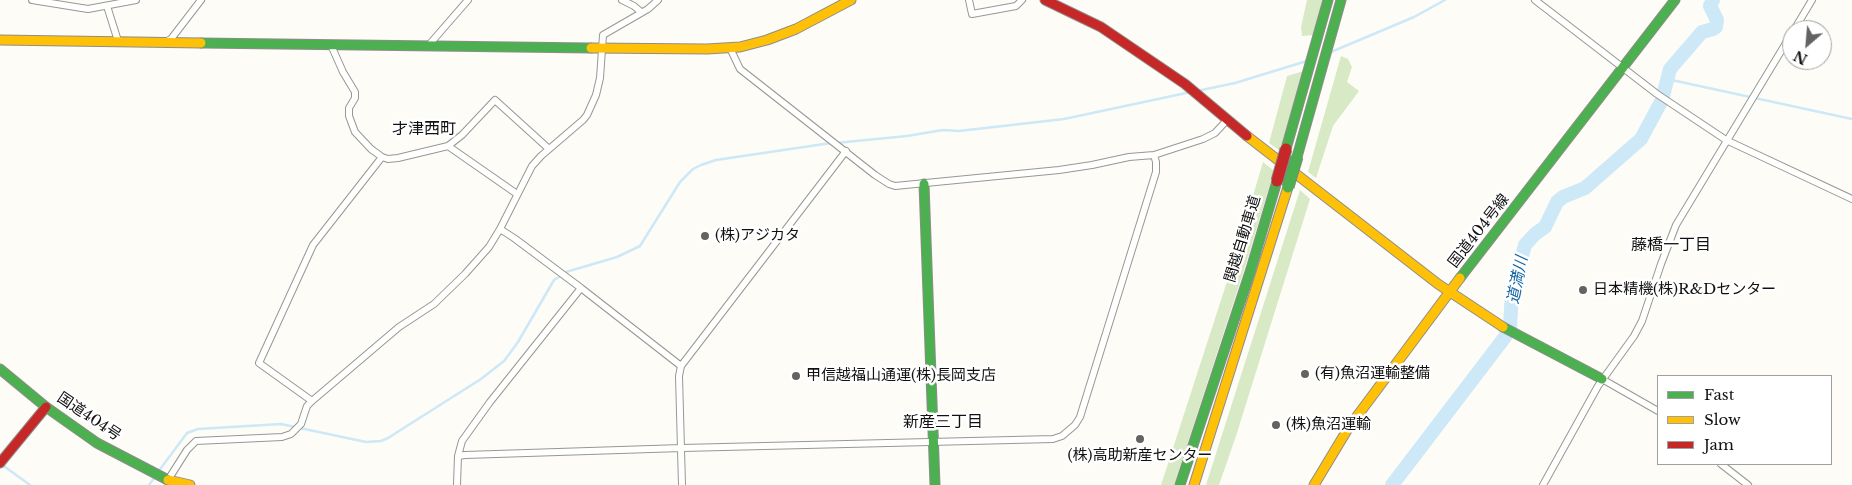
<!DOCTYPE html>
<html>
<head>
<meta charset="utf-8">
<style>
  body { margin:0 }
  #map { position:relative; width:1852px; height:485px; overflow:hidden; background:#fdfcf7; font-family:"Libre Baskerville",serif }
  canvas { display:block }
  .legend { position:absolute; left:1657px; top:375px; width:175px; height:90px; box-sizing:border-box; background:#fff; border:1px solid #a0a0a0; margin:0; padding:6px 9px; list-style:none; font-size:15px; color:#111 }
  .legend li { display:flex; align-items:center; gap:10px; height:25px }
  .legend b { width:25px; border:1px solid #a0a0a0 }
  .north { position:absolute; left:1782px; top:20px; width:50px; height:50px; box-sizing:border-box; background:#fff; border:1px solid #a0a0a0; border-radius:50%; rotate:207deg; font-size:14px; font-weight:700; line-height:20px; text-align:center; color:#111 }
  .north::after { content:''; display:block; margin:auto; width:18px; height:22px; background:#646362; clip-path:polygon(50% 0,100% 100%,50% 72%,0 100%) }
</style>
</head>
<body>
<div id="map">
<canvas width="1852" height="485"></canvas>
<ul class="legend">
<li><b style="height:6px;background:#4caf50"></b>Fast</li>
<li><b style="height:6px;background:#ffc107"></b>Slow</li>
<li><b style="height:6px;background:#c62828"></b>Jam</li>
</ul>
<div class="north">N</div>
</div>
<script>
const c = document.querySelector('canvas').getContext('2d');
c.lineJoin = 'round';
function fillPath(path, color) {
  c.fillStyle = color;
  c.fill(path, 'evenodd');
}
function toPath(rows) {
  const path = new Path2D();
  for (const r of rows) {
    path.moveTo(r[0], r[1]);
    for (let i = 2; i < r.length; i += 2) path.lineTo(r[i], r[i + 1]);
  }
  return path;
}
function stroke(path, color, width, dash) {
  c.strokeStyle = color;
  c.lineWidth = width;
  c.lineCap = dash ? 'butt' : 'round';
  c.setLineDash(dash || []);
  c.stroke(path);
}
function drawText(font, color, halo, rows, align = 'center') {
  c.font = font + ' "Libre Baskerville","Noto Sans JP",serif';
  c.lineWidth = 5;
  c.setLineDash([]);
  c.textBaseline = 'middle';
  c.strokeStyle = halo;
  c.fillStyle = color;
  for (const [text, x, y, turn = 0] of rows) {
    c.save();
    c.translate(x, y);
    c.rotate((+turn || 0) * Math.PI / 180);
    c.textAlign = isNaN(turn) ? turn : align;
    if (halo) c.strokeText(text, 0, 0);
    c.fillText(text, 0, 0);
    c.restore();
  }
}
fillPath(toPath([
  [1307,0,1322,0,1314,35,1302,36,1301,27],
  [1341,56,1348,59,1352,67,1347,82,1359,91,1333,126,1316,178,1308,172],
  [1304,71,1280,151,1269,143,1287,76],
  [1263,162,1274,171,1246,264,1174,485,1161,485,1234,260],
  [1300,190,1310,199,1236,436,1219,485,1206,485]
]), '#d8eac5');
stroke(toPath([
  [1331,52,1414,17,1445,0],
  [1667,79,1852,119],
  [1197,91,1235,83,1307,61],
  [836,143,907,136,943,130,959,131,1064,119,1191,92],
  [1,464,30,485],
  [158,472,187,433,198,429,281,424,366,442,381,441,388,438,481,379,504,361,518,342,554,280,559,277,566,272,617,257,640,246,680,182,693,169,701,165,716,160,831,143],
  [149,485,154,478]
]), '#cde8f7', 2.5);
stroke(toPath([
  [1392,485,1505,337,1510,327,1512,292,1525,245,1535,234,1545,227,1557,202,1563,197,1585,188,1641,139,1662,100,1670,69,1702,32,1713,29,1716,27,1717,20,1710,6,1713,0]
]), '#cde8f7', 14);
const street = toPath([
  [32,0,88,9,136,0],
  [622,0,634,6,641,12],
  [969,0,972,14,1016,6,1022,0],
  [1535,0,1657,94,1726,140,1852,199],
  [107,6,118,41],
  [1794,30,1812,0],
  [165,42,171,39,201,0],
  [331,45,343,72,355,92,355,98,349,108,349,116,355,132,371,149,382,157,388,159,398,158,448,146,462,135,495,100,549,149],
  [428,46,468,0],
  [730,48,740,69,875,175,889,184,895,186,1059,170,1092,165,1129,157,1154,155,1203,139,1215,133,1227,120],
  [448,146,517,194],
  [581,288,681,366],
  [1602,379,1658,411],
  [312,401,259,363,313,245,382,157],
  [458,456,462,441,490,402,581,288,514,238,500,229],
  [1721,464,1748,485],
  [168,480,187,450,196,441,282,437,291,434,301,424,307,406,312,401,399,327,434,304,465,274,489,247,500,229,532,166,541,156,583,120,587,115,596,95,600,78,603,35,648,9,658,0],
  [457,485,458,456,465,455,682,448,1053,439,1062,436,1075,425,1080,417,1156,172,1156,162,1154,155],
  [682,485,679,376,681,366,846,151],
  [1543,485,1598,386,1634,336,1642,321,1661,264,1676,225,1792,33]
]);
const fast = toPath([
  [201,43,591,48],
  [1286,149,1328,0],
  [1297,157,1341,0],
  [924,184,935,485],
  [1460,278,1675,0],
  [1503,327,1602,379],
  [0,369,46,407,97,443,168,480,174,485],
  [1180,485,1251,269,1277,181]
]);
const slow = toPath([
  [0,40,201,43],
  [591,48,707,49,740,47,767,40,796,29,851,0],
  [1247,136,1438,284,1503,327],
  [168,480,190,485],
  [1194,485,1288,187],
  [1314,485,1349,427,1460,278]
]);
const jam = toPath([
  [1045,0,1101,27,1185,84,1247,136],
  [0,463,46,407]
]);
stroke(street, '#979795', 8);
stroke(fast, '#8e8d8b', 11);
stroke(slow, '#8e8d8b', 11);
stroke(jam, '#8e8d8b', 11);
stroke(street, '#fffffe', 6);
stroke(fast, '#4caf50', 9);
stroke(slow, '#ffc107', 9);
stroke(jam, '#c62828', 9);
const fastBridge = toPath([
  [1288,187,1297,157]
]);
const jamBridge = toPath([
  [1277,181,1286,149]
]);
stroke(fastBridge, '#858482', 13, []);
stroke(jamBridge, '#858482', 13, []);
stroke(fastBridge, '#4caf50', 11);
stroke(jamBridge, '#c62828', 11);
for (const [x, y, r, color] of [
  [705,236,5,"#646362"],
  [1583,290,5,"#646362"],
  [1305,374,5,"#646362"],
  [796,376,5,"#646362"],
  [1276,425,5,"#646362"],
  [1140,439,5,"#646362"]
]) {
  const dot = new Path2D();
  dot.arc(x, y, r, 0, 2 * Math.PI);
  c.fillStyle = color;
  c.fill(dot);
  stroke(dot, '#fff', 2);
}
drawText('15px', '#111', '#fff', [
  ["国道404号線",1479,231,-52],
  ["関越自動車道",1243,239,-73],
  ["国道404号",89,417,34]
]);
drawText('15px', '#111', '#fff', [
  ["(株)アジカタ",715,236],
  ["日本精機(株)R&Dセンター",1593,290],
  ["(有)魚沼運輸整備",1315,374],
  ["甲信越福山通運(株)長岡支店",806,376],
  ["(株)魚沼運輸",1286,425],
  ["(株)高助新産センター",1140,456,"center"]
], 'left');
drawText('16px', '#111', '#fff', [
  ["才津西町",424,129],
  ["藤橋一丁目",1671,245],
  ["新産三丁目",943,422]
]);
drawText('italic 16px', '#1768a6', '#fff', [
  ["道満川",1518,280,-79]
]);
</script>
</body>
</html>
